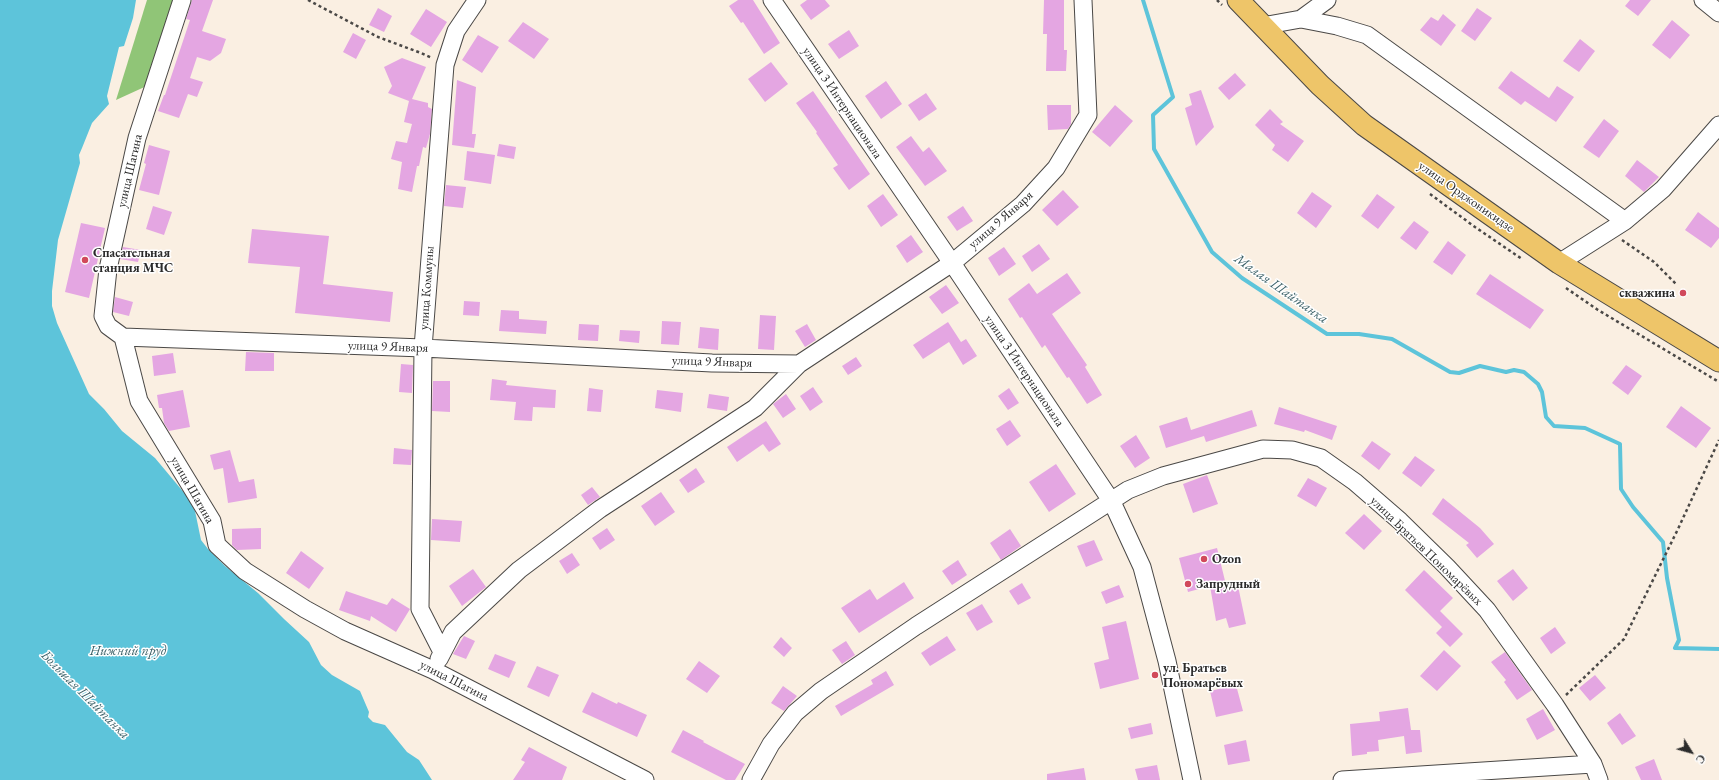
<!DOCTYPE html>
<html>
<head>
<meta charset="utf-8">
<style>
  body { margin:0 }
  #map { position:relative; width:1719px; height:780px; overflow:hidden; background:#faefe2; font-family:"EB Garamond",serif }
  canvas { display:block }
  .north { position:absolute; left:1671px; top:732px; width:40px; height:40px; -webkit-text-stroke:3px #fff; paint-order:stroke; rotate:127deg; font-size:11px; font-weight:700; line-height:16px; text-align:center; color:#2b2b2b }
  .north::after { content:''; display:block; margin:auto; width:14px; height:18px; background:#2b2b2b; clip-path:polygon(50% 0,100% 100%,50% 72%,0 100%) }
</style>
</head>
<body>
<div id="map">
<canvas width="1719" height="780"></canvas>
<div class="north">С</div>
</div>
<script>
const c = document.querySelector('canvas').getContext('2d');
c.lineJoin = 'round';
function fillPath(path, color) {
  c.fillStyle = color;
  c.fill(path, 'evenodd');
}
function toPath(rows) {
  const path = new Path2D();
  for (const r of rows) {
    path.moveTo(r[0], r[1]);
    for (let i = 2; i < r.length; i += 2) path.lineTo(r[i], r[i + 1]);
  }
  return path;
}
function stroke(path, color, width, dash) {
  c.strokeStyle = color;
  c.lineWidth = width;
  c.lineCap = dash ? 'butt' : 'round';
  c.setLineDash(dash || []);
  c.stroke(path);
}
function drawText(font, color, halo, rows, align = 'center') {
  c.font = font + ' "EB Garamond",serif';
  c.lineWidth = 3;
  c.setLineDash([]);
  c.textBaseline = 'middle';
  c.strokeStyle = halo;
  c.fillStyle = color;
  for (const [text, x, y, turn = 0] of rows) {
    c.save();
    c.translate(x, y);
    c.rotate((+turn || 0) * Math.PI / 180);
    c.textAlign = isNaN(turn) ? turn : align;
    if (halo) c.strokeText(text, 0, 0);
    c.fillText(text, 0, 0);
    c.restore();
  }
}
fillPath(toPath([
  [147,0,191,0,162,79,116,100]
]), '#90c577');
fillPath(toPath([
  [0,0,136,0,133,18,124,46,119,47,107,96,109,104,92,123,82,148,79,155,80,163,58,240,52,291,52,306,57,323,89,394,104,409,122,431,155,458,186,495,195,511,201,540,208,549,225,566,258,593,284,619,309,642,321,665,332,675,360,691,369,712,368,717,373,722,385,725,407,752,419,760,432,780,0,780]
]), '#5dc4da');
stroke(toPath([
  [1143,0,1173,97,1153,115,1154,149,1212,252,1242,278,1327,334,1359,334,1392,339,1450,372,1459,373,1480,366,1506,372,1514,370,1524,372,1538,384,1542,392,1546,417,1554,426,1585,428,1620,444,1621,489,1633,507,1663,542,1667,578,1679,640,1675,648,1719,649]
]), '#5dc4da', 4);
fillPath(toPath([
  [192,0,213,0,202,31,226,39,221,53,210,61,197,57,190,78,203,82,197,97,188,94,179,118,158,111,164,95,165,95,190,20,186,19],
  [738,0,753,0,780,43,764,54,743,22,741,23,729,6],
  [807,0,825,0,830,6,811,20,800,5],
  [1044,0,1064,0,1064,50,1067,50,1066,71,1046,71,1047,34,1043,34],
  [1630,0,1651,0,1638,16,1625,6],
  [378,8,392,16,384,32,369,25],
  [1477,8,1492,18,1475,41,1461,31],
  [426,9,447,22,431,47,410,34],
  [1443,14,1456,25,1441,46,1420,30,1431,17,1438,21],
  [1672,20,1690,35,1670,59,1652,45],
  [523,22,549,39,534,59,508,41],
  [849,30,859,46,839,59,828,44],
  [353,33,366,40,356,59,343,52],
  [478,35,499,47,482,73,462,60],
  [1580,39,1595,51,1579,72,1563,61],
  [402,58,426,67,412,99,428,103,428,107,432,109,430,134,426,148,423,147,419,166,417,166,412,192,398,189,402,162,391,159,396,141,407,143,412,124,404,122,409,101,388,93,392,86,384,67],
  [771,62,788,84,765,102,748,79],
  [1511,71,1549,98,1557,86,1574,97,1556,122,1525,101,1521,105,1498,88],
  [1235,73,1246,85,1229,100,1218,88],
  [457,80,476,87,472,134,476,134,474,148,452,145],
  [886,81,902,104,881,119,865,96],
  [1201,90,1214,127,1196,146,1185,108,1192,105,1189,94],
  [813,91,870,174,849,190,833,168,838,165,816,133,817,132,796,103],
  [926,93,937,109,919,121,908,105],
  [1047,105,1071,105,1071,124,1068,129,1048,130],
  [1115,105,1133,121,1110,147,1092,132],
  [1270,109,1283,122,1280,124,1304,141,1288,162,1272,150,1275,145,1255,125],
  [1604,119,1619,131,1599,158,1583,147],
  [911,136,923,152,929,147,947,171,925,186,896,147],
  [499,144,516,147,514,159,497,156],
  [149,145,170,151,159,195,139,190,146,164,144,163],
  [467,151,495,155,491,184,464,180],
  [1637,160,1659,177,1644,192,1625,176],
  [446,185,466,187,463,208,444,206],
  [1063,190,1079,207,1057,226,1042,210],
  [1312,192,1332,206,1316,228,1297,213],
  [883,194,898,215,881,227,867,206],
  [1377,194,1395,207,1378,229,1361,216],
  [153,206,172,212,164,235,146,229],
  [963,206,973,221,957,231,947,217],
  [1698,212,1719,228,1719,238,1711,248,1685,230],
  [1414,221,1429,232,1416,250,1400,238],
  [81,223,105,228,89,298,65,292],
  [252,229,329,236,323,284,393,292,390,322,295,313,300,267,248,263],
  [911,235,923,252,907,263,896,246],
  [1448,241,1466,255,1452,275,1433,262],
  [1039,244,1050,259,1032,272,1022,256],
  [123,247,141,250,138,262,120,259],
  [1004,247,1016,264,999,276,988,258],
  [1067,273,1081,293,1052,314,1087,365,1085,367,1102,395,1087,404,1069,377,1067,378,1045,345,1042,348,1022,317,1020,318,1008,299,1029,283,1037,294],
  [1490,274,1544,310,1530,329,1476,294],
  [946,285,959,303,942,314,929,297],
  [115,297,133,302,129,316,113,312],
  [464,301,480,302,479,316,463,315],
  [501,310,519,311,519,319,547,321,546,334,499,331],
  [760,315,776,316,774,350,758,349],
  [662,321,681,322,679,345,661,344],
  [948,322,961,342,966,339,977,356,963,365,949,342,923,359,913,345],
  [579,324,599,325,598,341,578,340],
  [807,324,816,340,805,347,795,331],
  [700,327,719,329,718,350,698,348],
  [620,330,640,331,639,343,619,341],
  [246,352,274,353,274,371,245,371],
  [173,353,176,373,154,376,152,356],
  [856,357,862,366,848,375,842,366],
  [401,364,413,365,412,393,399,392],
  [1626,365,1642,376,1628,395,1612,383],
  [492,379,507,381,506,385,556,390,555,408,533,407,532,421,514,420,516,402,490,400],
  [433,381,450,381,450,412,432,411],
  [813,387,823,402,810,411,800,396],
  [589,388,603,390,601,412,587,411],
  [1009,388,1019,403,1008,410,998,396],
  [183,390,190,427,169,431,164,423,162,408,159,408,157,395],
  [657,390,683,393,681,412,655,408],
  [709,394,729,397,727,411,707,408],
  [786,394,796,409,783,418,773,404],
  [1681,406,1711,428,1696,448,1666,427],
  [1279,407,1337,426,1332,440,1305,430,1304,432,1274,424],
  [1252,410,1257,426,1206,442,1204,436,1166,448,1159,426,1187,417,1191,430],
  [1010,420,1021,436,1007,446,996,429],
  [766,421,781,444,769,452,763,444,737,462,727,447],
  [1136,435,1150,458,1135,468,1120,446],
  [1372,441,1391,454,1379,470,1361,456],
  [394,448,412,450,411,465,393,464],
  [230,450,239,482,254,479,257,498,228,503,223,468,214,470,210,455],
  [1415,456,1435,470,1421,487,1402,473],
  [1056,464,1076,494,1049,512,1029,482],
  [696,468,705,482,688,493,679,480],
  [1207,475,1218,504,1193,513,1183,484],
  [1308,478,1327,488,1316,507,1297,496],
  [592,487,600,497,588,505,581,495],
  [661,492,675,512,655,526,641,506],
  [1443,498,1480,528,1494,544,1477,558,1466,545,1469,543,1432,514],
  [1364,514,1382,531,1364,550,1345,533],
  [432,519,462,521,460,542,431,540],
  [261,528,261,549,237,550,232,545,232,529],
  [607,528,615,540,600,550,592,538],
  [1010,529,1021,546,1001,560,990,543],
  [1094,540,1103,560,1086,567,1077,546],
  [1217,548,1227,589,1238,586,1246,624,1229,628,1226,618,1216,621,1210,586,1188,592,1179,558],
  [301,551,324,568,309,589,286,573],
  [572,553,580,565,567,574,559,561],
  [958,560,967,575,952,585,942,571],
  [473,569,486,587,462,606,449,586],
  [1513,569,1528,588,1513,601,1497,581],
  [1424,570,1453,598,1440,611,1463,634,1450,647,1436,633,1442,627,1405,590],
  [904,582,914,598,859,633,841,608,870,589,877,600],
  [1022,583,1031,598,1018,605,1009,591],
  [1119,585,1124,597,1106,604,1101,592],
  [346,591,387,605,392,598,410,609,396,632,371,616,370,621,339,610],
  [982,604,993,622,977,631,966,613],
  [1126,621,1139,679,1100,689,1094,663,1109,659,1102,627],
  [1555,627,1566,643,1551,654,1540,638],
  [464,636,475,641,466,659,453,654],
  [947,636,956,650,930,666,921,653],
  [781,637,792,648,784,657,773,647],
  [846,641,855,655,842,664,832,650],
  [1444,650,1461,666,1437,691,1420,676],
  [1505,652,1532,690,1517,700,1504,682,1506,680,1491,662],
  [495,654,516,662,509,678,488,669],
  [699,661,720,676,707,693,686,679],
  [537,666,559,675,549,697,527,687],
  [886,671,894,685,841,716,835,706,873,684,871,680],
  [1595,675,1606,688,1590,701,1579,688],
  [1236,685,1243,711,1216,717,1210,691],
  [783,686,797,696,784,711,771,703],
  [592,692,617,704,618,702,647,715,637,737,582,712],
  [1408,708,1411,730,1420,730,1422,752,1406,754,1404,736,1378,740,1379,751,1367,752,1367,754,1352,756,1350,724,1380,721,1379,712],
  [1543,709,1555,730,1537,740,1526,719],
  [1620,713,1636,736,1622,745,1607,723],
  [1151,723,1153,734,1131,739,1128,728],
  [683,730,704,741,703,742,745,764,735,780,726,780,671,752],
  [1246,740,1250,761,1228,765,1224,745],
  [529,747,567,767,562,780,513,780,525,762,521,760],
  [1654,759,1662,780,1641,780,1635,767],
  [1157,765,1160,780,1138,780,1135,769],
  [1084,768,1086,780,1047,780,1047,774]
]), '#e4a6e2');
const minor = toPath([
  [182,0,137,138,108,269,103,316,108,326,123,337,139,401,212,521,217,545,245,571,305,609,345,631,433,670,645,780],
  [772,0,952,263,1112,502,1142,567,1167,661,1192,780],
  [1703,0,1719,13],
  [1301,19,1327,0],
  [1262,26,1301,19,1337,26,1367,35,1625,221],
  [1559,263,1625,221,1663,189,1719,125],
  [123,337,423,348,712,363,799,364,952,263,1023,204,1056,168,1088,115,1083,0],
  [442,652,420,609,423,348,445,65,456,31,477,0],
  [439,659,453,632,519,570,600,509,755,408,799,364],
  [751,780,771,744,795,713,821,691,916,626,1128,490,1163,476,1263,449,1292,450,1321,458,1355,482,1400,521,1447,567,1487,610,1555,705,1593,764,1599,780],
  [1342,780,1593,764]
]);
const major = toPath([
  [1238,0,1320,85,1364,125,1559,263,1719,361]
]);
stroke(minor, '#4a4846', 19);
stroke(major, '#4a4846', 23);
stroke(toPath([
  [308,0,378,37,421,53,432,58],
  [1217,0,1222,5],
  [1430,194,1475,227,1522,259],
  [1622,240,1654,262,1677,285],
  [1566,288,1598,310,1719,382],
  [1566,695,1624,639,1678,529,1719,440]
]), '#4a4846', 2.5, [3, 3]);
stroke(minor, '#fff', 17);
stroke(major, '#eec569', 21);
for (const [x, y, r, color] of [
  [85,260,4,"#d1495b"],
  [1683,293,4,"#d1495b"],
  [1204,559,4,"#d1495b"],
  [1188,584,4,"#d1495b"],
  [1155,675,4,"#d1495b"]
]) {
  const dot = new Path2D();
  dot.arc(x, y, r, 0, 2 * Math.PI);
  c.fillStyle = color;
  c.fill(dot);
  stroke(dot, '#fff', 1.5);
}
drawText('13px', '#2b2b2b', '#fff', [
  ["улица 3 Интернационала",842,103,56],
  ["улица Шагина",130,171,-77],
  ["улица Орджоникидзе",1466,197,35],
  ["улица 9 Января",1001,220,-41],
  ["улица Коммуны",427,288,-86],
  ["улица 9 Января",388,347,2],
  ["улица 9 Января",712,362,2],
  ["улица 3 Интернационала",1024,371,56],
  ["улица Шагина",192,490,60],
  ["улица Братьев Пономарёвых",1426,551,44],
  ["улица Шагина",454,681,27]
]);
drawText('bold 13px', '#2b2b2b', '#fff', [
  ["Спасательная",93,253],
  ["станция МЧС",93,268],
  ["скважина",1675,293,"right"],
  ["Ozon",1212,559],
  ["Запрудный",1196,584],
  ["ул. Братьев",1163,668],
  ["Пономарёвых",1163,683]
], 'left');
drawText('italic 14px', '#3c6168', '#fff', [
  ["Малая Шайтанка",1281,289,35],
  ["Нижний пруд",128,651],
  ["Большая Шайтанка",85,695,45]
]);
</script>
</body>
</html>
